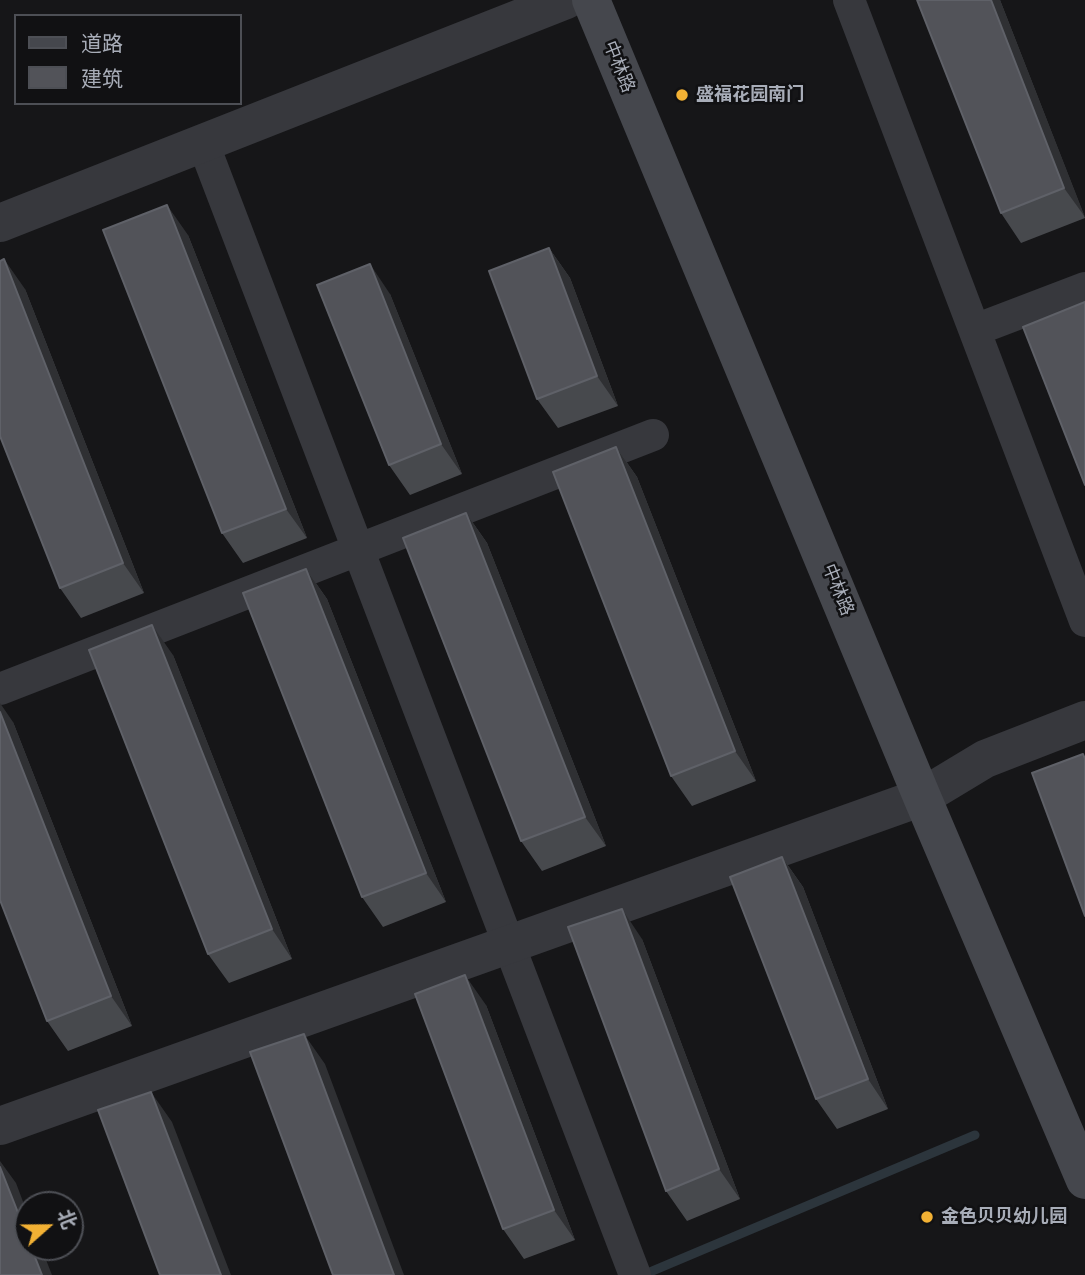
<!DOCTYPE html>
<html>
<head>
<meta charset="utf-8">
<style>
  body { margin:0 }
  #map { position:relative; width:1085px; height:1275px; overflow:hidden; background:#161618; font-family:Poppins,"Noto Sans SC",sans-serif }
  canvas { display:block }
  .legend { position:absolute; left:14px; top:14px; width:228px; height:91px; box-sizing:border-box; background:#111113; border:2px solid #4d4f55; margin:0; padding:9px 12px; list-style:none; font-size:21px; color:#a8adb8 }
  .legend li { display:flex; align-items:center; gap:14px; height:35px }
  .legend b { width:35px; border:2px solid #4d4f55 }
  .north { position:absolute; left:14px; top:1191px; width:70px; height:70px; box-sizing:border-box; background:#111113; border:2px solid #4d4f55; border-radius:50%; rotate:69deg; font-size:19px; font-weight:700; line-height:28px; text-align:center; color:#a8adb8 }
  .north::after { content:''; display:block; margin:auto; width:24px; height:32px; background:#f2b134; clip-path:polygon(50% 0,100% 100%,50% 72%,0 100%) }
</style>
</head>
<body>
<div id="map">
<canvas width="1085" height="1275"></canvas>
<ul class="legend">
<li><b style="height:9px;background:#45474d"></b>道路</li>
<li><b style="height:19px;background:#525359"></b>建筑</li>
</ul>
<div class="north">北</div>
</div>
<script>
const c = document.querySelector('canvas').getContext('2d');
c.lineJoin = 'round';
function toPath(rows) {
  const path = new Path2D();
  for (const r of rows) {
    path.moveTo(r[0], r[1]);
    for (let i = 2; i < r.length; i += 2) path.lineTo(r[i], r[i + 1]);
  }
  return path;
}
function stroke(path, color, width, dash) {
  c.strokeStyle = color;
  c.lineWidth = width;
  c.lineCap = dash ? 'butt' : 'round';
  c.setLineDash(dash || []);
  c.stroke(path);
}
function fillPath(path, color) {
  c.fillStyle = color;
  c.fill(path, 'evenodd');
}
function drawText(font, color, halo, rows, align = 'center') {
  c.font = font + ' Poppins,"Noto Sans SC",sans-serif';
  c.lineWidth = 5;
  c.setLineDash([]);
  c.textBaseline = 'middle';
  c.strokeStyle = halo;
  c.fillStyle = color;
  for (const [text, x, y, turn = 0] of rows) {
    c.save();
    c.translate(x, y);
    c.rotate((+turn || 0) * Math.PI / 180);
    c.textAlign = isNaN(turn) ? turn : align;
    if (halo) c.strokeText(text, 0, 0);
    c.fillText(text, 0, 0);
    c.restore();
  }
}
stroke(toPath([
  [643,1275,975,1135]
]), '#2c353c', 9);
stroke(toPath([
  [849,0,1085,621],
  [203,143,635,1275],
  [975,330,1085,288],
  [0,689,653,435]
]), '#37383d', 32);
stroke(toPath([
  [0,223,566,0],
  [0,1126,922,797,985,759,1085,720]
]), '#37383d', 38);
stroke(toPath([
  [591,0,922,797,1085,1180]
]), '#45474d', 38);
fillPath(toPath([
  [917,0,1000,0,1085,218,1021,243,1001,213],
  [188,235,307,538,243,563,222,533],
  [549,248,570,278,618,406,558,428,537,399],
  [25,289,144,593,81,618,60,588],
  [390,294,462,474,410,495,389,465],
  [616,447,637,477,756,781,692,806,671,776],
  [466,513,487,543,606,846,542,871,521,841],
  [306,569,327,599,446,902,383,927,362,897],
  [173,655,292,959,229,983,208,954],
  [13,722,132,1026,68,1051,47,1021],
  [782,857,803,887,888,1109,837,1129,816,1099],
  [642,939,740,1199,687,1221,666,1191],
  [486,1005,575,1240,524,1259,503,1229]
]), '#47494d');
fillPath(toPath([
  [991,0,1000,0,1085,217,1064,188],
  [167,205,188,235,307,538,286,509],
  [549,248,570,278,618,406,597,376],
  [4,259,25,289,144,593,123,563],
  [370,264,390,294,462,474,441,444],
  [616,447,637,477,756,781,735,751],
  [466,513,487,543,606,846,585,817],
  [306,569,327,599,446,902,426,873],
  [152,625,173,655,292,959,272,929],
  [0,703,13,722,132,1026,111,996,0,712],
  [782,857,803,887,888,1109,868,1079],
  [622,909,642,939,740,1199,719,1169],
  [465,975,486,1005,575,1240,554,1210],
  [304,1034,325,1064,404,1275,394,1275],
  [151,1092,172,1122,231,1275,221,1275],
  [0,1161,16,1183,28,1215,28,1238,0,1167],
  [31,1247,41,1247,52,1275,42,1275]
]), '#2f3033');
const building = toPath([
  [917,0,991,0,1064,188,1001,213,917,0],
  [167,205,286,509,222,533,103,230,167,205],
  [549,248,597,376,537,399,489,271,549,248],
  [4,259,123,563,60,588,0,436,0,261,4,259],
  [370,264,441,444,389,465,317,285,370,264],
  [1085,302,1085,485,1023,327,1085,302],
  [616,447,735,751,671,776,553,472,616,447],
  [466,513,585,817,521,841,403,538,466,513],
  [306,569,426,873,362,897,243,593,306,569],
  [152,625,272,929,208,954,89,650,152,625],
  [0,712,111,996,47,1021,0,900,0,712],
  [1083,754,1085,759,1085,916,1032,773,1083,754],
  [782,857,868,1079,816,1099,730,877,782,857],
  [622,909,719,1169,666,1191,568,927,622,909],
  [465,975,554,1210,503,1229,415,994,465,975],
  [304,1034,394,1275,333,1275,250,1052,304,1034],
  [151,1092,221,1275,160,1275,98,1110,151,1092],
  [0,1167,28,1238,28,1247,31,1247,42,1275,0,1275,0,1167]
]);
fillPath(building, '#525359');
stroke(building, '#5f6168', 2);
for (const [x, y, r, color] of [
  [682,95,7,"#f2b134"],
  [927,1217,7,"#f2b134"]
]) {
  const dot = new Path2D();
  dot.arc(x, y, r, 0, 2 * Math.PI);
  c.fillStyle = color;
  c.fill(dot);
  stroke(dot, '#111113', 2.5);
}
drawText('18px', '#a8adb8', '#111113', [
  ["中林路",618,67,68],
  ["中林路",837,590,68]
]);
drawText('bold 18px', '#a8adb8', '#111113', [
  ["盛福花园南门",696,95],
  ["金色贝贝幼儿园",941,1217]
], 'left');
</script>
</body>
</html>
